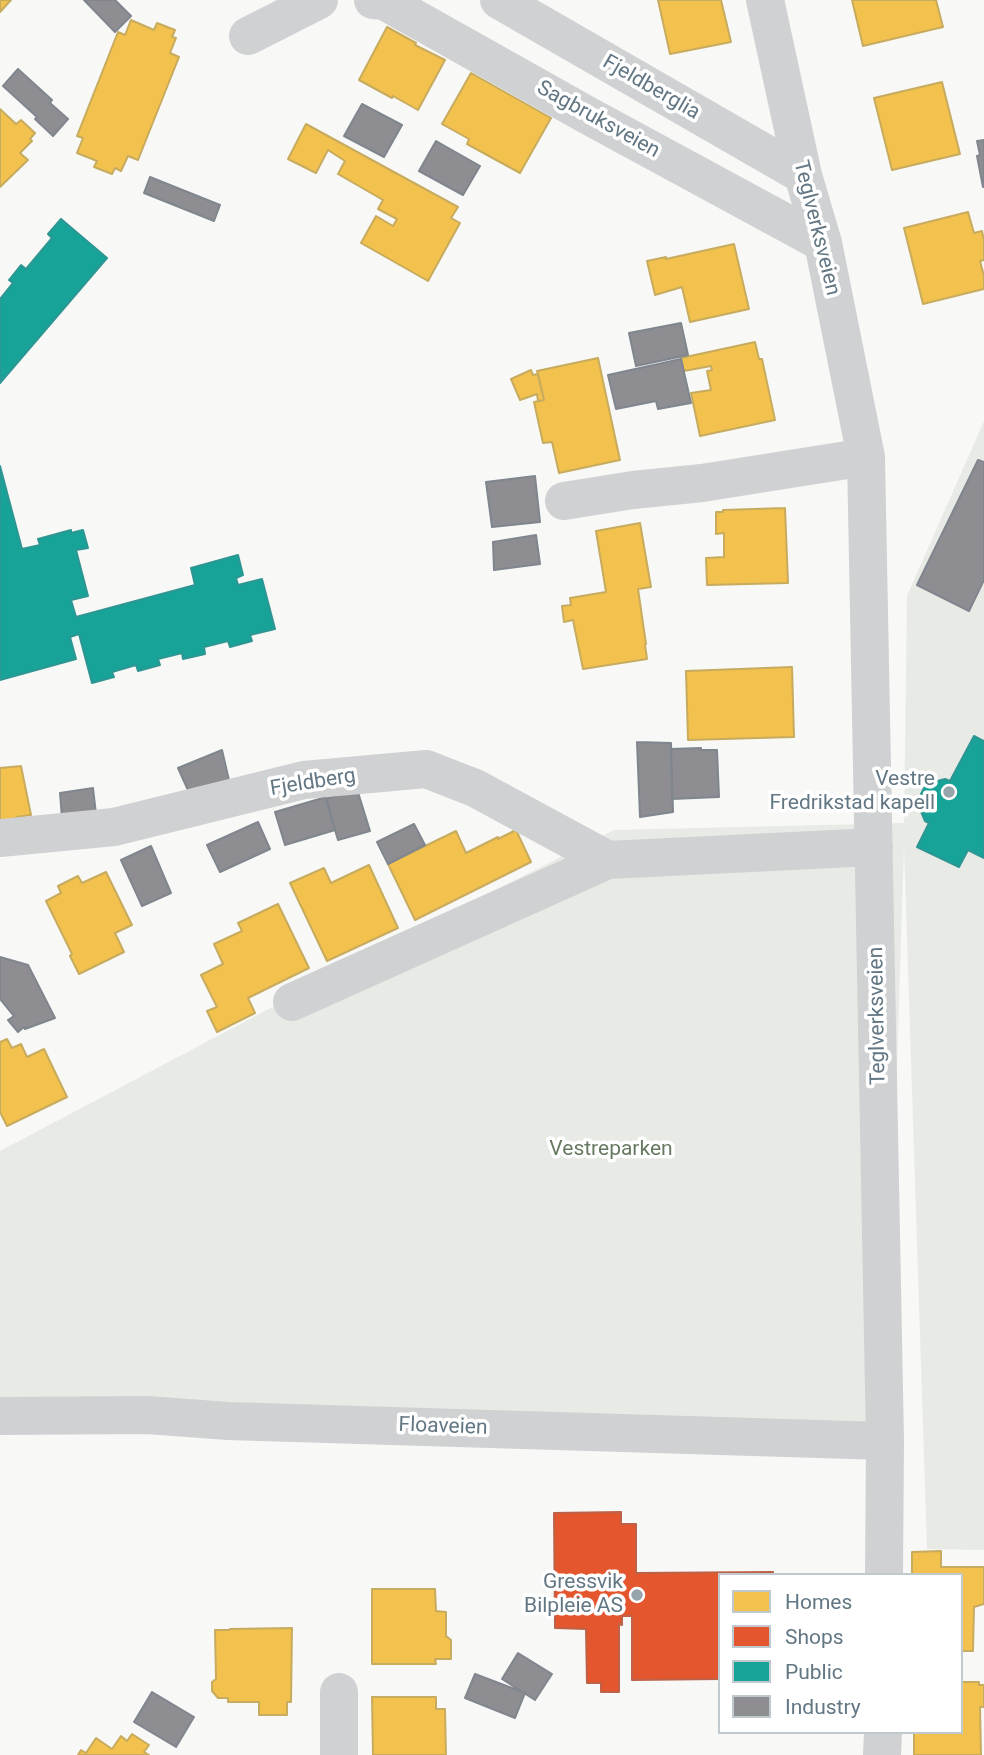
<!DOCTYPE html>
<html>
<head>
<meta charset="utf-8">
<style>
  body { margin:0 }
  #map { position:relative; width:984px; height:1755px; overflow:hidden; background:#f8f8f7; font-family:Roboto,sans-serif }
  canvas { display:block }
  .legend { position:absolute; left:718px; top:1573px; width:245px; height:161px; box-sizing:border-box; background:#fff; border:2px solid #c0c9cd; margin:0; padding:9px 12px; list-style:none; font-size:21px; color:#627783 }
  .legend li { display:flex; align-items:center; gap:14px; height:35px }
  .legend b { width:35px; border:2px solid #c0c9cd }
</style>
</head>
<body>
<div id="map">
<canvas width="984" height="1755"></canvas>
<ul class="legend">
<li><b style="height:19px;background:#f2c14e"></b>Homes</li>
<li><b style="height:19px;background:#e4572e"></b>Shops</li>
<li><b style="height:19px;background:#17a398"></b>Public</li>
<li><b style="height:19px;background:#8d8d92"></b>Industry</li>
</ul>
</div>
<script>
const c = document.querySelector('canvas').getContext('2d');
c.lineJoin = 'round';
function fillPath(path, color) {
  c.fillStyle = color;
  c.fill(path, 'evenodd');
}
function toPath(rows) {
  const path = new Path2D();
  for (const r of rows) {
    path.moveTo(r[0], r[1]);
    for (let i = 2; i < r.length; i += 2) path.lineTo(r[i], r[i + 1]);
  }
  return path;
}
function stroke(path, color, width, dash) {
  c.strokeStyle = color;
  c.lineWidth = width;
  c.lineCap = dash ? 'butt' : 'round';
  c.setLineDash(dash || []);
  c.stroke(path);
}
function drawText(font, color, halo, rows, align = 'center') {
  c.font = font + ' Roboto,sans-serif';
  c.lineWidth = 7;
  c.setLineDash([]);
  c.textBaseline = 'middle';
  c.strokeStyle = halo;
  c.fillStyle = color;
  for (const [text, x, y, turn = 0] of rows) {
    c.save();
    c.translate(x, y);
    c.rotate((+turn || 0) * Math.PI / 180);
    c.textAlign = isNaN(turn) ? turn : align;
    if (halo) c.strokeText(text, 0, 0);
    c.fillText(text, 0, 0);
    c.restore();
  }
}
fillPath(toPath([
  [984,421,984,1550,927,1549,904,847,885,1441,0,1419,0,1151,458,909,614,830,904,823,907,596]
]), '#e8ebe5');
const homes = toPath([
  [0,0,11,0,0,12,0,0],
  [658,0,721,0,731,42,670,54,658,0],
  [852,0,936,0,943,27,863,46,852,0],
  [131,20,154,30,157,23,175,30,172,37,176,38,170,53,179,57,138,160,128,156,121,171,115,168,112,174,94,167,97,161,77,153,83,138,77,136,118,32,125,35,131,20],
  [387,27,416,43,415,45,445,60,418,110,393,96,392,98,359,80,387,27],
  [471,73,551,118,520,173,467,144,469,139,442,124,471,73],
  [942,82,960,154,892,170,874,98,942,82],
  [0,109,16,124,21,120,35,133,30,139,32,141,20,153,28,160,0,187,0,109],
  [306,124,458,207,451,218,460,223,428,281,361,243,376,216,393,226,397,219,378,209,383,200,338,174,345,161,328,150,316,173,288,159,306,124],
  [968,212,974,233,982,231,984,240,984,260,980,261,984,276,984,289,923,304,904,228,968,212],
  [734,244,749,309,690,322,682,287,655,295,647,261,666,257,666,259,734,244],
  [755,342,759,359,762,359,775,420,700,436,691,393,711,390,707,371,712,370,711,366,684,371,681,358,755,342],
  [598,358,620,460,559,473,552,442,543,443,534,402,544,400,537,371,598,358],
  [531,370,533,375,538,374,544,400,538,401,537,394,520,400,511,379,531,370],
  [785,508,788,583,707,585,706,558,724,557,724,533,716,534,716,512,723,512,723,510,785,508],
  [640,523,651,587,638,589,646,644,645,645,647,659,583,669,573,620,564,622,562,606,571,605,570,598,606,592,596,531,640,523],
  [792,667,794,737,688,740,686,671,792,667],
  [21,766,31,815,17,817,0,827,0,768,21,766],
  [516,830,531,862,415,920,388,864,456,831,466,853,498,837,498,839,516,830],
  [369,865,398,928,327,961,290,883,324,868,331,883,369,865],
  [106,872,132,925,115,933,124,952,79,974,70,956,72,954,46,901,61,893,58,886,78,876,82,883,106,872],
  [278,904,309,968,248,998,255,1013,217,1032,207,1011,217,1007,201,975,223,964,214,944,242,931,238,923,278,904],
  [7,1039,12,1048,21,1044,27,1057,44,1049,67,1097,7,1126,0,1112,0,1042,7,1039],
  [941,1551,941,1567,984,1567,984,1604,974,1607,973,1651,961,1651,961,1575,912,1575,912,1552,941,1551],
  [372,1589,435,1589,436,1611,446,1612,446,1636,451,1640,451,1659,435,1659,436,1664,372,1664,372,1589],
  [292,1628,291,1702,287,1702,287,1715,259,1715,259,1702,228,1702,228,1698,218,1698,212,1691,212,1682,216,1679,215,1630,229,1630,230,1629,292,1628],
  [961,1682,979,1682,979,1685,984,1685,984,1707,980,1707,981,1755,914,1755,914,1732,961,1732,961,1682],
  [372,1697,436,1697,436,1709,445,1709,446,1755,373,1755,372,1697],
  [132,1734,149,1745,144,1752,149,1755,78,1755,81,1750,86,1753,96,1738,112,1749,121,1736,127,1741,132,1734]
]);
fillPath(homes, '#f2c14e');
stroke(homes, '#c7ab5e', 2);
const shops = toPath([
  [621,1512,621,1524,636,1524,636,1573,773,1572,773,1575,720,1575,720,1679,632,1680,632,1616,622,1616,622,1625,619,1624,619,1692,601,1692,601,1683,587,1683,586,1629,555,1628,554,1513,621,1512]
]);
fillPath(shops, '#e4572e');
stroke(shops, '#bd6148', 2);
const public = toPath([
  [61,219,107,258,0,383,0,299,13,283,9,280,21,265,26,269,52,238,48,234,61,219],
  [0,466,22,549,40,545,38,539,71,530,71,533,83,530,88,548,76,550,88,596,71,600,76,617,195,585,191,568,238,555,243,575,236,578,238,585,262,579,275,629,250,635,252,641,230,647,228,641,204,647,205,654,183,659,182,653,158,659,160,665,138,671,136,665,112,672,114,677,92,683,79,634,70,637,76,659,0,680,0,466],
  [974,736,984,741,984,858,968,850,959,867,917,847,929,823,925,821,917,802,926,784,945,779,950,781,974,736]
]);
fillPath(public, '#17a398');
stroke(public, '#2e9692', 2);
const industry = toPath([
  [84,0,115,0,131,16,115,32,84,0],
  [18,69,52,100,50,103,68,119,53,136,35,119,37,117,3,86,18,69],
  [362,104,402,125,384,157,344,136,362,104],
  [984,140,984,187,983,187,977,156,980,155,977,141,984,140],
  [436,141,480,166,463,195,419,171,436,141],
  [150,177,220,205,214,221,144,193,150,177],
  [681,323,688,355,636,366,629,333,681,323],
  [681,359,691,403,658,409,656,401,616,409,608,375,681,359],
  [978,460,984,462,984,580,969,611,917,585,978,460],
  [535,476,540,522,492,527,486,482,535,476],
  [536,535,540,564,494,570,493,542,536,535],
  [637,742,671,743,673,812,640,817,637,742],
  [701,748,701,750,717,750,719,797,672,799,671,749,701,748],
  [222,750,231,789,192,799,178,768,222,750],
  [93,788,96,814,62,818,60,793,93,788],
  [357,789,370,831,338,840,326,799,357,789],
  [326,797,335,830,285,845,275,812,326,797],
  [258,822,270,849,220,872,207,845,258,822],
  [414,824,425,845,388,864,377,842,414,824],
  [151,846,171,893,142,906,121,860,151,846],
  [0,957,28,965,55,1018,25,1029,24,1027,18,1032,8,1020,14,1016,0,999,0,957],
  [518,1653,552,1674,535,1700,502,1679,518,1653],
  [475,1674,525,1693,515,1718,465,1698,475,1674],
  [152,1692,194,1717,176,1747,134,1722,152,1692]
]);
fillPath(industry, '#8d8d92');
stroke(industry, '#80868e', 2);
stroke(toPath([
  [373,0,384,1,587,115,823,243],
  [499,0,803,175],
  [765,0,803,175,823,243,866,457,885,1441,884,1575],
  [248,36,319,0],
  [564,501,633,490,702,483,866,457],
  [0,838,114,827,304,780,426,769,475,788,608,860,874,847],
  [292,1002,608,860],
  [0,1416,147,1415,228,1421,885,1441],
  [339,1692,339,1755],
  [882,1755,883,1732]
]), '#d0d1d2', 38);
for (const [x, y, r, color] of [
  [949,792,7,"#96a4ac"],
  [637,1595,7,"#96a4ac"]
]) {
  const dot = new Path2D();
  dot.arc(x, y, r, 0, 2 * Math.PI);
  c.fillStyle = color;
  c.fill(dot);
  stroke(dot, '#fff', 2.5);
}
drawText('21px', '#627783', '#fff', [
  ["Fjeldberglia",651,88,30],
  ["Sagbruksveien",598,120,29],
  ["Teglverksveien",816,228,76],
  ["Fjeldberg",313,783,-9],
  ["Teglverksveien",878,1016,-91],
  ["Floaveien",443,1427,2]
]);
drawText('21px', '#627783', '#fff', [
  ["Vestre",935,780],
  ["Fredrikstad kapell",935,804],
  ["Gressvik",623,1583],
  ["Bilpleie AS",623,1607]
], 'right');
drawText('21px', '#677a61', '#fff', [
  ["Vestreparken",611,1150]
]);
</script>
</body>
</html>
